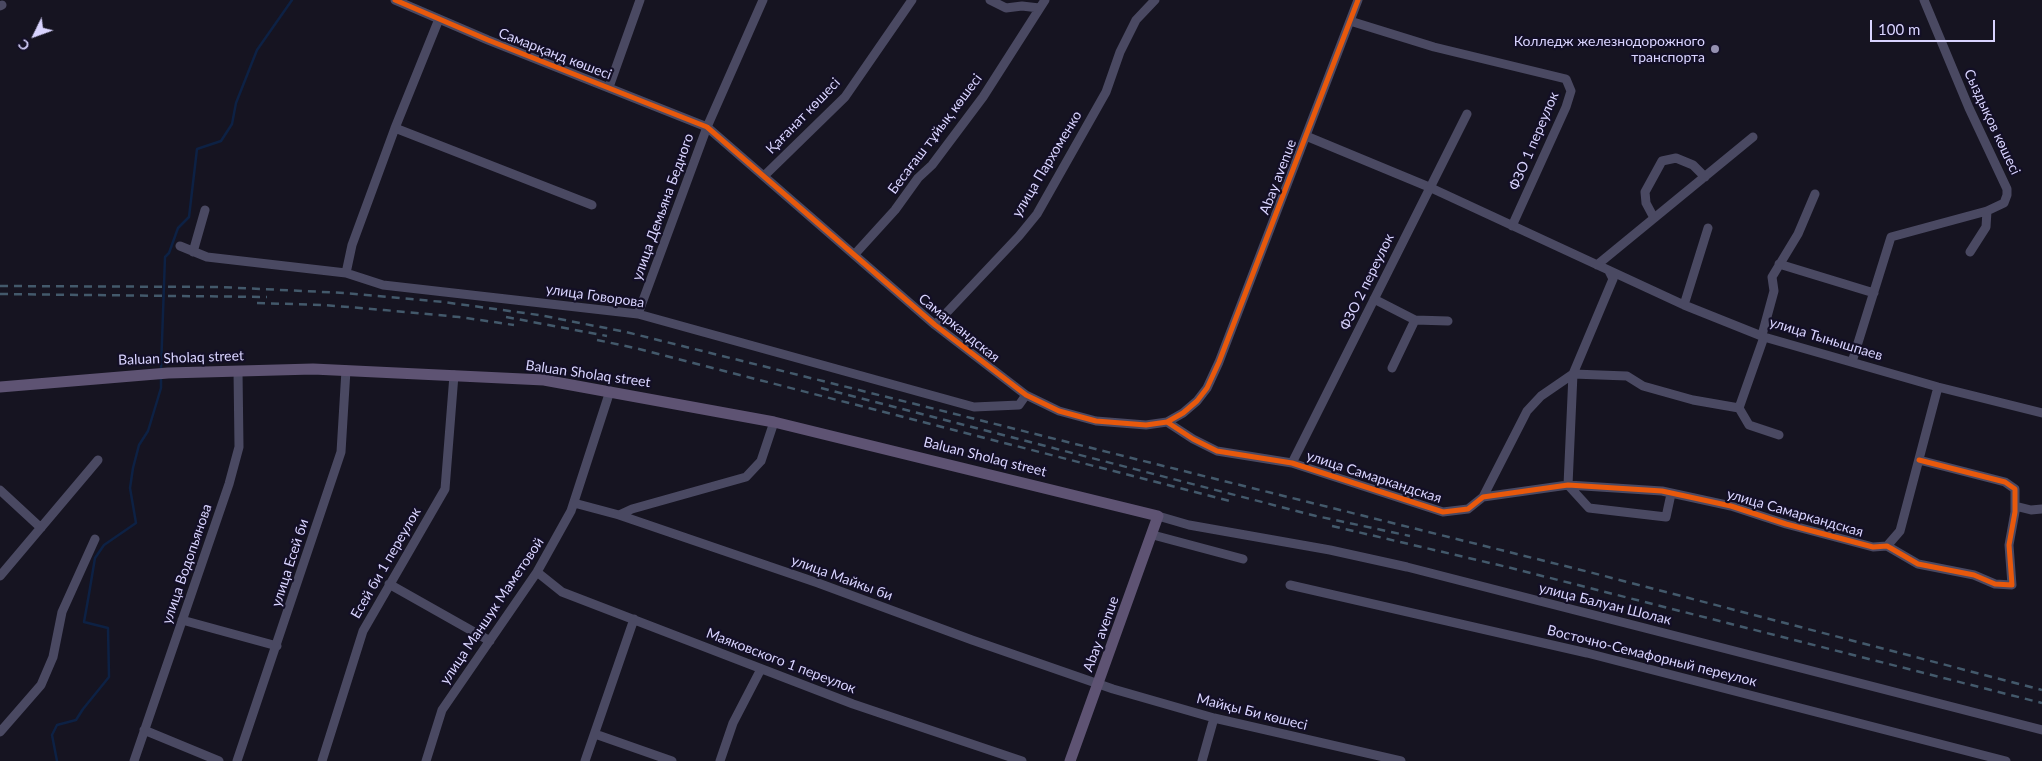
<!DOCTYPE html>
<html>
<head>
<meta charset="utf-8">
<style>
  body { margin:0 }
  #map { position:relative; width:2042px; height:761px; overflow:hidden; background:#161421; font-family:Lato,sans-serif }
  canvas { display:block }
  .north { position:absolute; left:10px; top:10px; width:50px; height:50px; -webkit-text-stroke:4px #130f26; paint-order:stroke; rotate:228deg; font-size:14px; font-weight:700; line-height:20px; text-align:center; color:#d9d4ff }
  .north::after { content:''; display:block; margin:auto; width:18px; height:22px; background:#d9d4ff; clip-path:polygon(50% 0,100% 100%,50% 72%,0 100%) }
  .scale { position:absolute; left:1870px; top:20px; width:125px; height:22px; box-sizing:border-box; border:2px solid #d9d4ff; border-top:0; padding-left:6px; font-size:15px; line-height:18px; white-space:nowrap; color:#d9d4ff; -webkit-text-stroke:4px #130f26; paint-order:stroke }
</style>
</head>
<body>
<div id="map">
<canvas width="2042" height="761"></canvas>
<div class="north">С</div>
<div class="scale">100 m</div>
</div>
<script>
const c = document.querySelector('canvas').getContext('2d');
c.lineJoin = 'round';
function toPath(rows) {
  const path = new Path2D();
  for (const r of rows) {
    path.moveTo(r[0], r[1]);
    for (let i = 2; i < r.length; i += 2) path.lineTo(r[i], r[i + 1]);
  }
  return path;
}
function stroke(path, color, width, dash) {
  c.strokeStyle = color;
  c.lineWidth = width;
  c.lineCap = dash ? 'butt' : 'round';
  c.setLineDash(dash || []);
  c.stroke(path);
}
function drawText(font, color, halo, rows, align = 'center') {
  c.font = font + ' Lato,sans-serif';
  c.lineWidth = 4.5;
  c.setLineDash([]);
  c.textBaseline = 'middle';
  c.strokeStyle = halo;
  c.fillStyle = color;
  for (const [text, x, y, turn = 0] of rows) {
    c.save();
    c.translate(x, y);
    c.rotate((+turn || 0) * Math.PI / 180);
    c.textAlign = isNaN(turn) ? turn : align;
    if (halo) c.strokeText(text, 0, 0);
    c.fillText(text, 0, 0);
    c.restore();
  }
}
stroke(toPath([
  [161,369,165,257,169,253,178,228,189,217,197,149,221,141,232,124,236,103,257,50,292,0],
  [57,761,52,735,57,725,76,720,83,709,109,677,108,628,84,622,89,594,95,558,104,545,136,523,130,488,133,468,139,445,148,431,161,388,161,377]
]), '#0d2144', 2.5);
stroke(toPath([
  [395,0,488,40,707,127,935,325,1026,395,1059,411,1096,421,1146,425,1167,422,1183,413,1197,401,1207,388,1219,362,1358,0],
  [990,0,1006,8,1022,6,1039,8],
  [0,6,2,5],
  [1350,21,1434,47,1566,79,1571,91,1566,107,1512,226],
  [609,87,640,0],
  [395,128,592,205],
  [1306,136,1429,187,1684,305,1764,337,1938,387,2042,413],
  [764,176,845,97,912,0],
  [1654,218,1646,203,1645,192,1662,161,1676,158,1693,165,1705,177],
  [180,246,207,257,346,273,383,285,638,314,974,407,1019,405,1026,395],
  [193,252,205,210],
  [1970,252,1986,227,1987,211],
  [855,254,895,210,918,178,932,165,983,97,1045,0],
  [1779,264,1874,293],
  [1597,265,1753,137],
  [1609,271,1613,279,1573,374,1568,485,1589,508,1666,517,1671,494],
  [346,273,352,245,395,128,439,19],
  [1374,299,1415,320,1448,321],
  [1684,305,1708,228],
  [638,314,707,127,763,0],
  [935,325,1019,236,1037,214,1106,92,1120,52,1136,20,1155,0],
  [1762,335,1774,291,1772,277,1798,234,1815,194],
  [1764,337,1739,408,1749,425,1779,435],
  [1852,362,1891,237,1987,211,2004,203,2007,195,2007,189,1969,108,1924,0],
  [1392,368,1415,320],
  [1167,422,1193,439,1217,451,1292,463,1443,512,1468,509,1483,497,1568,485,1662,491,1731,506,1786,524,1873,547,1887,546,1918,564,1974,575,1995,584,2012,585,2009,545,2015,512,2015,489,2005,482,1919,460],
  [1292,463,1467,114],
  [0,490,41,528],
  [1483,497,1527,411,1541,396,1573,374,1627,376,1643,386,1693,400,1739,408],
  [574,503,619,515,818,583,972,640,1113,689,1214,718,1401,761],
  [2015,506,2031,510,2042,509],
  [619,515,632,509,746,477,761,461,774,422],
  [1158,516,1189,525,1330,550,1407,567,2042,730],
  [1153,535,1243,559],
  [1887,546,1900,531,1938,387],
  [537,572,562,592,853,704,1022,761],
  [0,576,98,460],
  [389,584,490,641],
  [1290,585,1587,653,2006,761],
  [182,620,277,646],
  [144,730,219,761],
  [0,732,41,685,53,657,62,612,95,539],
  [595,734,672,761],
  [134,761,229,484,239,447,238,371],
  [237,761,341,452,346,370],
  [322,761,363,631,445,489,454,375],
  [426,761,442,710,537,572,571,511,610,391],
  [585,761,634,619],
  [720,761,733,723,761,669],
  [1202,761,1214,718]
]), '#4a4962', 9);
stroke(toPath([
  [0,387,168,373,313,369,544,380,774,422,1158,516,1070,761]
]), '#5e5373', 11);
stroke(toPath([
  [0,286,219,287,345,293,443,302,539,315,626,332,1589,572,2042,690],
  [0,294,267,297],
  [257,303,324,305,384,310,459,317,514,325],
  [506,317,607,336],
  [597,340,635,348,1230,501],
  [821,388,1316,516,1410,536],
  [1332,526,1507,567,2042,703]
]), '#43596b', 2.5, [8, 6]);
stroke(toPath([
  [395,0,488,40,707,127,935,325,1026,395,1059,411,1096,421,1146,425,1167,422,1183,413,1197,401,1207,388,1219,362,1358,0],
  [1167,422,1193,439,1217,451,1292,463,1443,512,1468,509,1483,497,1568,485,1662,491,1731,506,1786,524,1873,547,1887,546,1918,564,1974,575,1995,584,2012,585,2009,545,2015,512,2015,489,2005,482,1919,460]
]), '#e8590c', 5);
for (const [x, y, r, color] of [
  [1715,49,5,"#9591b1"]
]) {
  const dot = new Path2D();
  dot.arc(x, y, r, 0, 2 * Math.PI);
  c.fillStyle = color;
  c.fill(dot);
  stroke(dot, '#130f26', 2);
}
drawText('14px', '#d9d4ff', '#130f26', [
  ["Колледж железнодорожного",1705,41],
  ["транспорта",1705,57]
], 'right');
drawText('14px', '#d9d4ff', '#130f26', [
  ["Самарқанд көшесі",555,54,21],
  ["Қағанат көшесі",803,116,-46],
  ["Сыздықов көшесі",1992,122,65],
  ["Бесағаш тұйық көшесі",935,134,-53],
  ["ФЗО 1 переулок",1534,141,-67],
  ["улица Пархоменко",1047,164,-59],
  ["Abay avenue",1278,177,-69],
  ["улица Демьяна Бедного",663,207,-70],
  ["ФЗО 2 переулок",1367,282,-64],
  ["улица Говорова",595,296,8],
  ["Самаркандская",959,328,39],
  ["улица Тынышпаев",1826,339,17],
  ["Baluan Sholaq street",181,358,-2],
  ["Baluan Sholaq street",588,374,8],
  ["Baluan Sholaq street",985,457,14],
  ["улица Самаркандская",1374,477,18],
  ["улица Самаркандская",1795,513,16],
  ["улица Есей би",290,563,-72],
  ["Есей би 1 переулок",386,563,-60],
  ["улица Водопьянова",187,564,-71],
  ["улица Майкы би",842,578,20],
  ["улица Балуан Шолак",1605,604,14],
  ["улица Маншук Маметовой",492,611,-56],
  ["Abay avenue",1101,634,-70],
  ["Восточно-Семафорный переулок",1652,656,14],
  ["Маяковского 1 переулок",781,661,21],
  ["Майқы Би көшесі",1252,712,14]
]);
</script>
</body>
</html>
